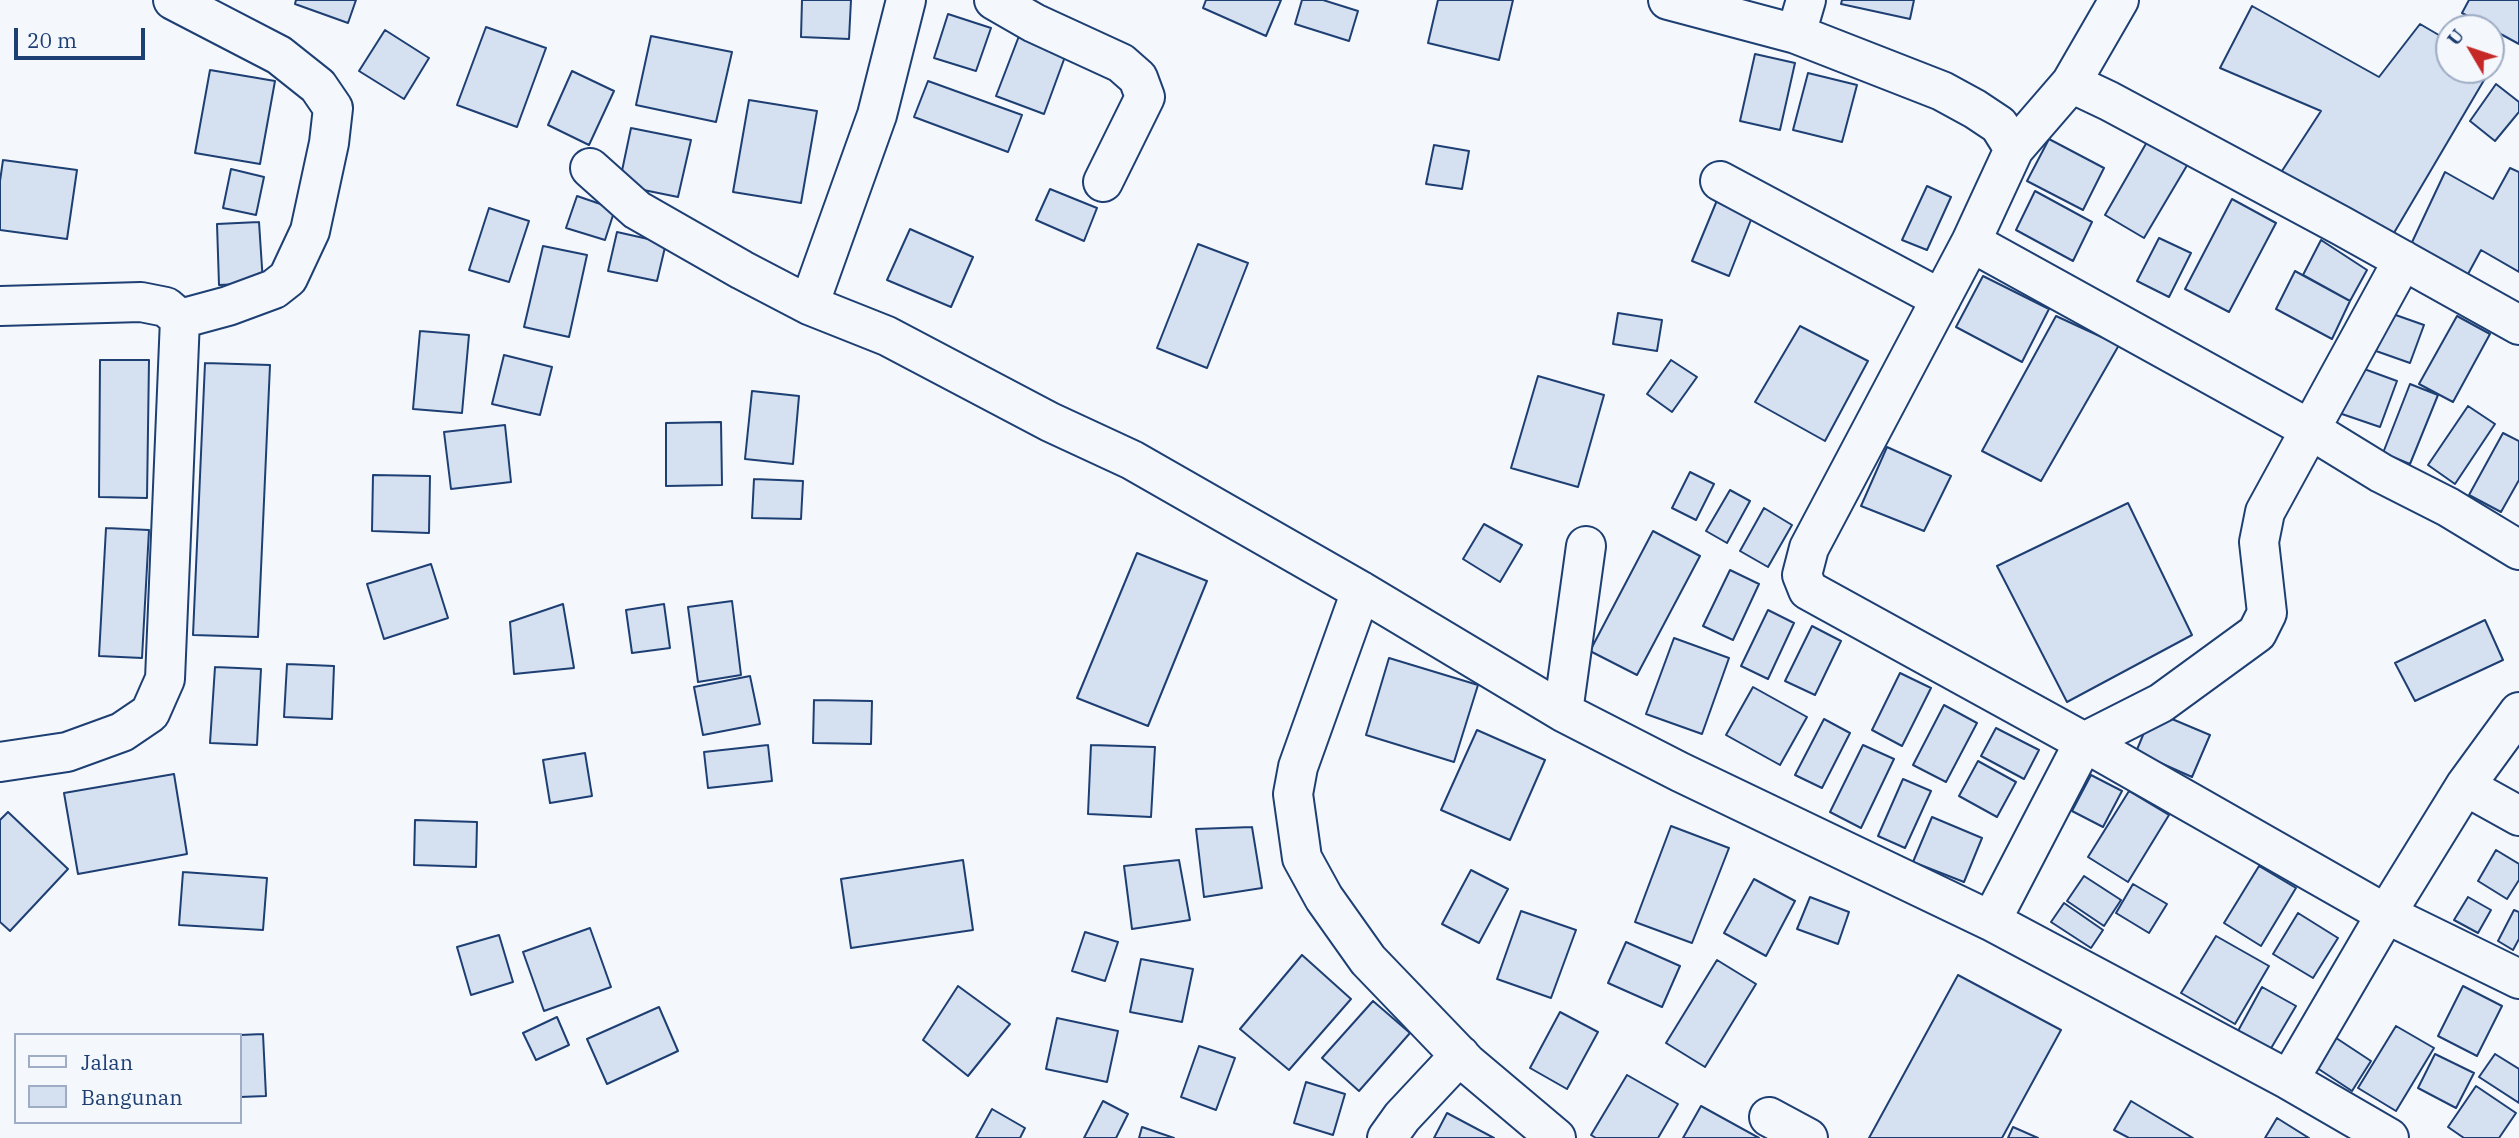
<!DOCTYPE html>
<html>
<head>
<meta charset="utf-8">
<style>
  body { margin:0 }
  #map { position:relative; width:2519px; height:1138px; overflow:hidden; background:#f4f7fb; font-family:"IBM Plex Serif",serif }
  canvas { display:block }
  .legend { position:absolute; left:14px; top:1033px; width:228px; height:91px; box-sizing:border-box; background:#f4f7fb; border:2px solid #9eadc5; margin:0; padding:9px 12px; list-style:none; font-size:21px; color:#1d3f73 }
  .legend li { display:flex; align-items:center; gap:14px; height:35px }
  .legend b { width:35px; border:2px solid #9eadc5 }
  .north { position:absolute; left:2435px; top:14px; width:70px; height:70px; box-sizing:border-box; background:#f4f7fb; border:2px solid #9eadc5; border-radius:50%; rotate:309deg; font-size:19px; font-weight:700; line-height:28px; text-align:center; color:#1d3f73 }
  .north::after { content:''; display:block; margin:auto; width:24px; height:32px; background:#c62828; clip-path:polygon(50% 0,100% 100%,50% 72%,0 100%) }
  .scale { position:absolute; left:14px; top:28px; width:131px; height:32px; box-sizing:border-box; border:4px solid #1d3f73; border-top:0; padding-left:9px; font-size:21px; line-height:24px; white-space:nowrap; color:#1d3f73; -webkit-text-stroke:5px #f4f7fb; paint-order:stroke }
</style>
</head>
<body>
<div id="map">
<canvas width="2519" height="1138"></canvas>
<ul class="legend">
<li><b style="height:9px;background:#f4f7fb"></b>Jalan</li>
<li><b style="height:19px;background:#d5e0f0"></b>Bangunan</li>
</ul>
<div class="north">U</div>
<div class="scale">20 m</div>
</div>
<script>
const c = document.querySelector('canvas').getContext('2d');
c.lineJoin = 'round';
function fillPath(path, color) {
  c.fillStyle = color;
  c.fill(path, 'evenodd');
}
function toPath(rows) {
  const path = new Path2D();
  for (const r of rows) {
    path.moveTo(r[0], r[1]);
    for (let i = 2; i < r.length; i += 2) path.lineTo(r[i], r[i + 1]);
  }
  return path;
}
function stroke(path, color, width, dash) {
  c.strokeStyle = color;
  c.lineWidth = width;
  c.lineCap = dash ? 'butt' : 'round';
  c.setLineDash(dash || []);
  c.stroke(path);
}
const building = toPath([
  [296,0,356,0,348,23,295,4,296,0],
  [802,0,851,0,849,39,801,37,802,0],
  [1206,0,1281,0,1266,36,1203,8,1206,0],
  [1302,0,1323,0,1358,11,1349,41,1295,24,1302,0],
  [1438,0,1513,0,1499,60,1428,43,1438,0],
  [1842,0,1914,0,1910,19,1841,4,1842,0],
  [2469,0,2519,0,2519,44,2462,13,2469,0],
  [2252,6,2379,77,2420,24,2449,41,2449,70,2490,70,2388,243,2280,174,2321,111,2220,68,2252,6],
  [948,14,991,28,976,71,934,58,948,14],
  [486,27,546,48,517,127,457,105,486,27],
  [385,30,429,58,404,99,359,71,385,30],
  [651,36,732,52,716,122,636,105,651,36],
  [1019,36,1066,54,1044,114,996,96,1019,36],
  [1755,54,1795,63,1780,130,1740,121,1755,54],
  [210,70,275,81,260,164,195,153,210,70],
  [572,71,614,91,589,145,548,125,572,71],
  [1808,73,1857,85,1842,142,1793,130,1808,73],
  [928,81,1022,115,1008,152,914,117,928,81],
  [2496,84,2519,102,2519,112,2495,141,2470,121,2496,84],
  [749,100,817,111,801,203,733,192,749,100],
  [631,128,691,140,678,197,619,185,631,128],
  [2151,135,2192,157,2144,238,2105,215,2151,135],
  [2049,139,2104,168,2083,210,2027,181,2049,139],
  [1434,145,1469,151,1462,189,1426,184,1434,145],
  [3,160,77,170,67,239,0,230,0,181,3,160],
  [2510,168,2519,172,2519,272,2481,250,2461,287,2406,255,2445,172,2493,199,2510,168],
  [231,169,264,177,256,215,223,208,231,169],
  [1927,186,1951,197,1927,250,1902,240,1927,186],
  [1050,189,1097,208,1084,241,1036,220,1050,189],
  [2035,191,2092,222,2073,261,2016,230,2035,191],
  [1720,193,1756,207,1729,276,1692,261,1720,193],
  [577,196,615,209,605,240,566,228,577,196],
  [2232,199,2276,223,2229,312,2185,289,2232,199],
  [489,208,529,221,509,282,469,270,489,208],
  [259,222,263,283,219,285,217,224,259,222],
  [910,229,973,257,951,307,887,280,910,229],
  [617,232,666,243,657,281,608,271,617,232],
  [2159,238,2191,253,2169,297,2137,281,2159,238],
  [2321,240,2367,270,2350,301,2303,275,2321,240],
  [1198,244,1248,263,1207,368,1157,348,1198,244],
  [543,246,587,255,569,337,524,327,543,246],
  [2295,271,2350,301,2332,339,2276,309,2295,271],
  [1983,276,2049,309,2022,362,1956,327,1983,276],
  [1618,313,1662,320,1657,351,1613,344,1618,313],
  [2390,313,2424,325,2410,363,2376,351,2390,313],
  [2056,316,2119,345,2041,481,1982,451,2056,316],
  [2457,316,2490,334,2453,402,2419,384,2457,316],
  [1800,326,1868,361,1825,441,1755,402,1800,326],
  [420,331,469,335,462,413,413,409,420,331],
  [504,355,552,367,540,415,492,404,504,355],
  [100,360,149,360,147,498,99,497,100,360],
  [1671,360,1697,377,1672,412,1647,394,1671,360],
  [205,363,270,365,258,637,193,635,205,363],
  [2356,366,2397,381,2380,427,2339,413,2356,366],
  [1538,376,1604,395,1578,487,1511,468,1538,376],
  [2410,384,2438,395,2410,464,2383,453,2410,384],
  [752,391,799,396,793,464,745,459,752,391],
  [2468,406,2495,424,2455,484,2428,465,2468,406],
  [721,422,722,485,666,486,666,423,721,422],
  [505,425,511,482,451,489,444,432,505,425],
  [2503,433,2519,441,2519,480,2501,512,2469,495,2503,433],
  [1887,447,1951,476,1924,531,1861,506,1887,447],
  [1690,472,1714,484,1696,520,1672,508,1690,472],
  [373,475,430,476,429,533,372,531,373,475],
  [754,479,803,481,801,519,752,518,754,479],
  [1730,490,1750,501,1727,543,1706,531,1730,490],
  [2128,503,2192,635,2067,702,1997,566,2128,503],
  [1764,508,1792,525,1768,567,1740,551,1764,508],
  [1484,524,1522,545,1500,582,1463,559,1484,524],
  [106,528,149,530,142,658,99,656,106,528],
  [1653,531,1700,556,1637,675,1590,651,1653,531],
  [1137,553,1207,581,1148,726,1077,698,1137,553],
  [431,564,448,618,384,639,367,584,431,564],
  [1730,570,1759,584,1733,640,1703,626,1730,570],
  [732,601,741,675,698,682,688,607,732,601],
  [563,604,574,668,514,674,510,622,563,604],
  [664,604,670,648,632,653,626,610,664,604],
  [1768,610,1794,623,1768,679,1741,666,1768,610],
  [2485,620,2503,660,2415,701,2395,663,2485,620],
  [1812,626,1841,641,1815,695,1785,681,1812,626],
  [1674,638,1729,658,1702,734,1646,714,1674,638],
  [1389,658,1478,685,1454,762,1366,735,1389,658],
  [287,664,334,666,332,719,284,717,287,664],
  [215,667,261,669,257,745,210,743,215,667],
  [1900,673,1931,688,1902,746,1872,730,1900,673],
  [750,676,760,724,703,735,694,687,750,676],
  [1753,687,1807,717,1780,765,1726,735,1753,687],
  [814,700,872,701,871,744,813,743,814,700],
  [1944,705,1977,723,1946,782,1913,765,1944,705],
  [2153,711,2210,735,2192,777,2136,752,2153,711],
  [1824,719,1850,733,1822,788,1795,775,1824,719],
  [1996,728,2039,750,2024,779,1981,756,1996,728],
  [1477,730,1545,760,1510,840,1441,810,1477,730],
  [768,745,772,781,708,788,704,752,768,745],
  [1091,745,1155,747,1151,817,1088,814,1091,745],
  [1863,745,1894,759,1861,828,1830,812,1863,745],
  [585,753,592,796,550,803,543,760,585,753],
  [1978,761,2016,782,1997,817,1959,796,1978,761],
  [174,774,187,854,78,874,64,793,174,774],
  [2091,775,2122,791,2103,827,2072,811,2091,775],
  [1903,779,1931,791,1905,848,1878,836,1903,779],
  [2129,791,2169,815,2128,882,2088,857,2129,791],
  [8,812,68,869,10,931,0,922,0,820,8,812],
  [1932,817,1982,838,1964,882,1913,862,1932,817],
  [415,820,477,822,476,867,414,865,415,820],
  [1671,826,1729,848,1692,943,1635,922,1671,826],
  [1252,827,1262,888,1204,897,1196,829,1252,827],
  [2496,850,2519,864,2519,880,2507,899,2478,881,2496,850],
  [963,860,973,930,851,948,841,879,963,860],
  [1179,860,1190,920,1132,929,1124,866,1179,860],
  [2259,866,2296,888,2261,946,2224,923,2259,866],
  [1471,870,1508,889,1479,943,1442,924,1471,870],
  [183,872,267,878,263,930,179,925,183,872],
  [2084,876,2121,900,2104,926,2067,901,2084,876],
  [1754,879,1795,901,1766,956,1724,933,1754,879],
  [2133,884,2167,904,2149,933,2116,913,2133,884],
  [1810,897,1849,912,1838,944,1797,929,1810,897],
  [2468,897,2491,910,2478,933,2454,920,2468,897],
  [2064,903,2103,930,2091,948,2051,922,2064,903],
  [2514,910,2519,912,2519,939,2513,950,2498,941,2514,910],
  [1521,911,1576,930,1551,998,1497,979,1521,911],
  [2298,913,2338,938,2313,978,2273,954,2298,913],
  [590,928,611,987,544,1011,523,952,590,928],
  [1085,932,1118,942,1105,981,1072,971,1085,932],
  [499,935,513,982,471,995,457,947,499,935],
  [2216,936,2269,966,2235,1024,2181,993,2216,936],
  [1626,942,1680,966,1662,1007,1608,983,1626,942],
  [1302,955,1351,999,1289,1070,1240,1029,1302,955],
  [1141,959,1193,969,1182,1022,1130,1012,1141,959],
  [1717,960,1756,984,1705,1067,1666,1043,1717,960],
  [1958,975,2061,1030,2002,1138,1869,1138,1958,975],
  [958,986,1010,1024,968,1076,923,1040,958,986],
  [2463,986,2502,1006,2477,1056,2438,1036,2463,986],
  [2262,987,2296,1006,2270,1050,2238,1031,2262,987],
  [1373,1001,1410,1033,1359,1091,1322,1058,1373,1001],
  [659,1007,678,1051,607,1084,587,1039,659,1007],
  [1560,1012,1598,1032,1567,1089,1530,1068,1560,1012],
  [557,1017,569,1045,536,1060,523,1033,557,1017],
  [1057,1018,1118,1031,1107,1082,1046,1069,1057,1018],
  [2396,1026,2434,1048,2396,1111,2358,1088,2396,1026],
  [2324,1030,2371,1061,2352,1091,2305,1060,2324,1030],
  [263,1034,266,1096,240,1097,240,1035,263,1034],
  [1199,1046,1235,1058,1216,1110,1181,1097,1199,1046],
  [2435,1054,2474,1073,2456,1108,2418,1088,2435,1054],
  [2495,1054,2519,1069,2519,1103,2479,1077,2495,1054],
  [1627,1075,1678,1104,1658,1138,1596,1138,1591,1135,1627,1075],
  [1306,1082,1345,1094,1333,1135,1294,1123,1306,1082],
  [2476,1086,2516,1113,2499,1138,2464,1138,2448,1127,2476,1086],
  [1103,1101,1128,1114,1116,1138,1084,1138,1103,1101],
  [2131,1101,2193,1138,2129,1138,2114,1130,2131,1101],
  [1701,1106,1759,1138,1683,1138,1701,1106],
  [992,1109,1025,1128,1020,1138,976,1138,992,1109],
  [1447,1113,1494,1138,1434,1138,1447,1113],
  [2277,1118,2309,1138,2265,1138,2277,1118],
  [1142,1127,1174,1138,1139,1138,1142,1127],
  [2013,1127,2038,1138,2008,1138,2013,1127]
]);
fillPath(building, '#d5e0f0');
stroke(building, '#1d3f73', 2);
const minor = toPath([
  [173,0,279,55,318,86,333,108,329,143,310,231,288,278,274,289,228,306,180,319],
  [994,0,1034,23,1121,63,1138,78,1145,97,1103,182],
  [1668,0,1796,34,1942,91,1975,109,1999,125,2014,149,1971,242,1809,548,1802,575,1808,590,2084,742,2386,914,2519,979],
  [1796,34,1806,0],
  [2071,83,2119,0],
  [2014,149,2071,83,2109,101,2340,225,2519,325],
  [590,168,637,210,742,270,809,305,887,336,1050,422,1132,460,1361,591,1563,712,1680,772,1991,921,2289,1080,2389,1138],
  [1720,181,1941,299],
  [1971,242,2311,430,2381,473,2448,507,2519,550],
  [809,305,877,115,906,0],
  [0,306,141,302,166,307,180,319,165,679,150,713,122,732,67,752,0,762],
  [1361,591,1298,767,1293,794,1302,858,1324,898,1368,960,1467,1063,1556,1138],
  [1563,712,1586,546],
  [2465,786,2519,816],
  [1991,921,2084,742,2161,703,2257,633,2267,613,2259,542,2265,512,2403,260],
  [2289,1080,2386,914,2465,786,2519,712],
  [1769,1117,1808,1138],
  [1387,1138,1402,1117,1460,1055]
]);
stroke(minor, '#1d3f73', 42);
stroke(minor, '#f4f7fb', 38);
</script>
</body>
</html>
